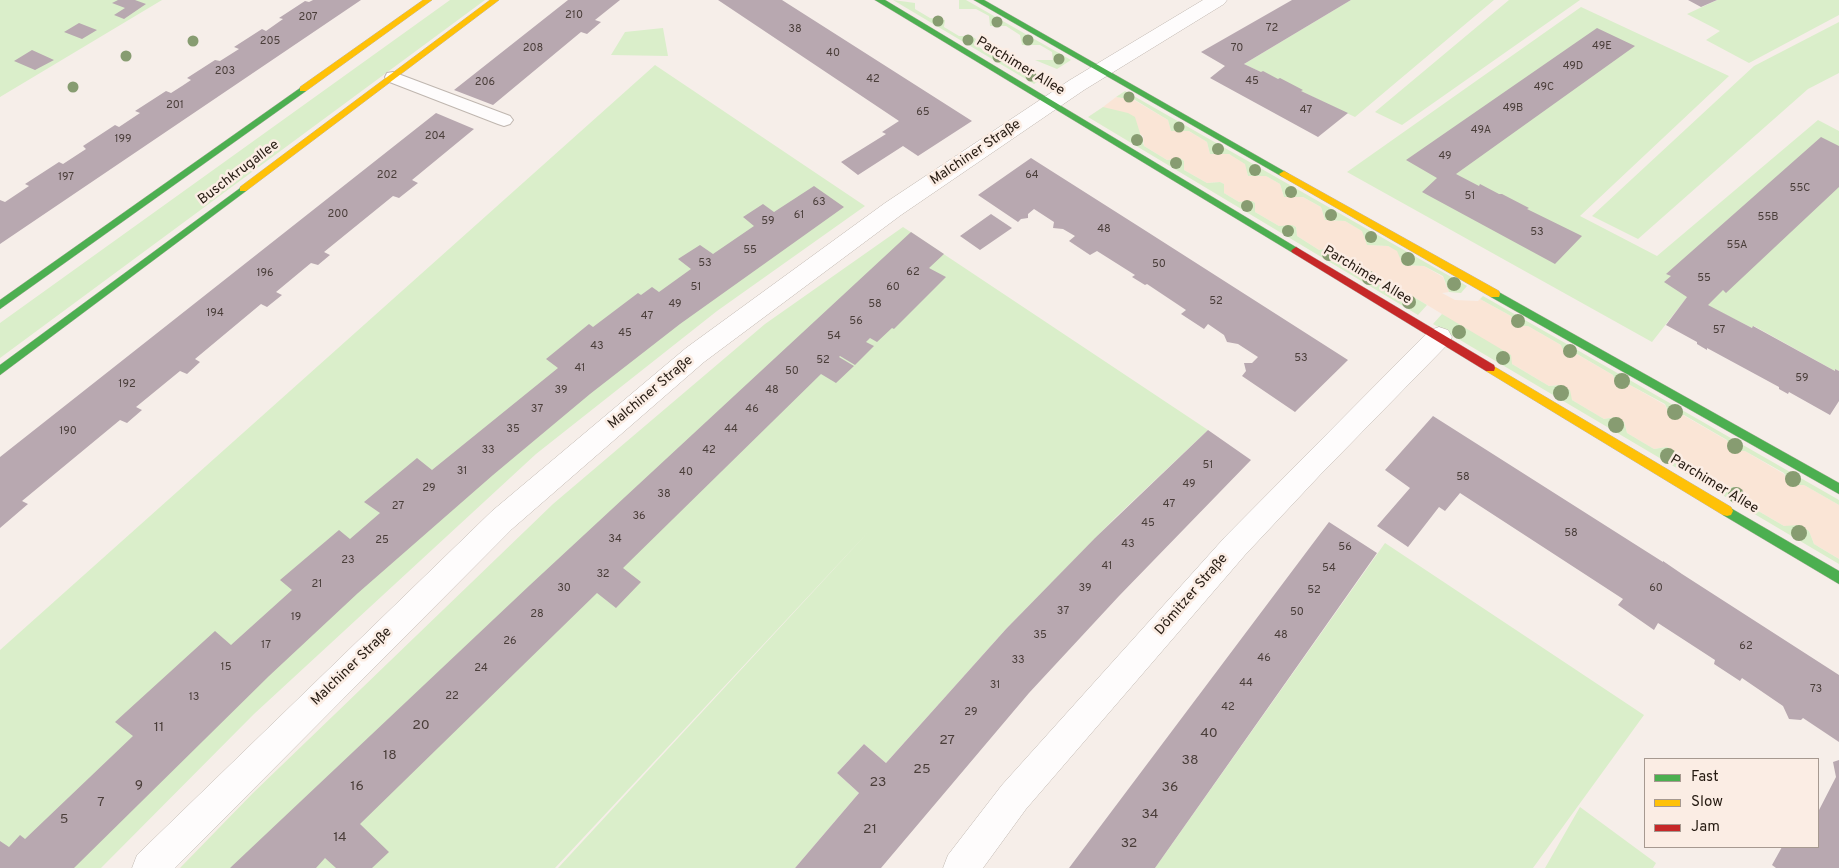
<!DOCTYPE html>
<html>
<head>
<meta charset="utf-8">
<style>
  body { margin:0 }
  #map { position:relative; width:1839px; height:868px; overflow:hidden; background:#f6eee9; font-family:Overpass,sans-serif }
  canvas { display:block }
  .legend { position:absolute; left:1644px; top:758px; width:175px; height:90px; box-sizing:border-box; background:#fbede4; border:1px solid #a69990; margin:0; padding:6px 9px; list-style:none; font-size:15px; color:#261b12 }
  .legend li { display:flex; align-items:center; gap:10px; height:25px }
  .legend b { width:25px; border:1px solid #a69990 }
</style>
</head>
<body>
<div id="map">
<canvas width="1839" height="868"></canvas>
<ul class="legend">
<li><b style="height:6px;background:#4caf50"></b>Fast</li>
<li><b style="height:6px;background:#ffc107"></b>Slow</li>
<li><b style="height:6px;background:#c62828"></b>Jam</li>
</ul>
</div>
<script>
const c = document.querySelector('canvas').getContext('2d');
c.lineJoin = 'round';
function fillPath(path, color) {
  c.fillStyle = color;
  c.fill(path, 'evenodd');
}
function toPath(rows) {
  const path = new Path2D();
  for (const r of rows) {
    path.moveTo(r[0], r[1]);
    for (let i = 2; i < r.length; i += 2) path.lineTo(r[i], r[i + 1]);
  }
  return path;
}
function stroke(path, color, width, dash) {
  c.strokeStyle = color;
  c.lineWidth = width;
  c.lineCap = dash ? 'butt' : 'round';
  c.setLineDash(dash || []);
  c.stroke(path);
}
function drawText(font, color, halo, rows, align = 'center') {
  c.font = font + ' Overpass,sans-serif';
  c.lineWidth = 5;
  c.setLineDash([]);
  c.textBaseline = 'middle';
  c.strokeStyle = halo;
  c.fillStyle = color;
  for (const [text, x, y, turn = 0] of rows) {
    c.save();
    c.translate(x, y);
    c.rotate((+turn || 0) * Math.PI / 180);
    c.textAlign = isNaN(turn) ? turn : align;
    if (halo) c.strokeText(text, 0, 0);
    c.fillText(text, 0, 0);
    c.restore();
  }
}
fillPath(toPath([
  [1116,97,1134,100,1168,120,1171,131,1189,131,1207,142,1210,154,1229,154,1246,164,1248,176,1266,176,1280,184,1284,197,1303,197,1321,207,1325,220,1345,221,1363,231,1368,245,1388,246,1398,251,1403,265,1424,266,1443,277,1449,292,1442,293,1455,300,1478,301,1480,299,1511,316,1516,326,1528,326,1613,375,1617,384,1630,385,1665,405,1670,415,1683,415,1728,441,1732,451,1745,451,1784,474,1790,485,1804,485,1839,505,1839,559,1814,544,1809,531,1799,526,1784,526,1748,505,1734,487,1722,489,1679,464,1667,447,1654,449,1627,433,1624,422,1616,417,1604,419,1572,400,1561,385,1549,386,1512,364,1442,314,1409,294,1395,294,1377,284,1377,275,1371,271,1358,273,1337,260,1336,251,1331,248,1319,250,1297,236,1296,227,1279,226,1255,212,1255,203,1239,202,1224,193,1224,184,1220,182,1207,183,1184,170,1184,161,1180,158,1167,160,1144,146,1143,136,1103,107]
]), '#fae5d6');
fillPath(toPath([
  [0,0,162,0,0,97],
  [450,0,485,0,0,358,0,323],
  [893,0,915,3,915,9,930,18,945,20,944,27,959,36,971,36,976,39,974,44,990,54,1001,54,1005,56,1006,63,1021,72,1036,74,1043,78,1034,84],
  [959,0,966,0,1071,60,1057,69,1035,60,1053,60,1052,52,1040,45,1022,45,1020,35,1006,26,990,26,989,16,976,9,959,9],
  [1351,0,1494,0,1355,117,1244,64],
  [1509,0,1580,0,1402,125,1375,112],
  [1717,0,1839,0,1839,15,1749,63,1706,40,1720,31,1687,14],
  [1581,7,1729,76,1580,216,1657,256,1818,120,1839,131,1839,371,1835,369,1835,371,1754,326,1752,328,1688,296,1652,342,1347,172],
  [1839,22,1839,73,1808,89,1638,239,1592,216,1754,66],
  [663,28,668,56,611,55,625,32],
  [655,65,865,206,717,311,536,454,254,714,101,868,0,868,0,650],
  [1125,91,1467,286,1461,293,1449,292,1443,276,1424,266,1403,265,1397,251,1388,246,1367,245,1362,231,1345,221,1325,220,1321,207,1303,197,1284,197,1280,184,1266,176,1248,176,1245,164,1229,154,1210,154,1207,142,1189,131,1171,131,1168,120,1135,100,1116,97],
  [1103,107,1128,113,1135,117,1144,146,1167,160,1180,158,1184,161,1184,170,1207,183,1220,182,1224,184,1224,193,1239,202,1252,201,1255,203,1255,212,1279,226,1292,225,1296,227,1297,236,1319,250,1331,248,1336,251,1337,260,1358,273,1370,271,1377,275,1378,284,1395,294,1409,294,1427,305,1418,315,1088,117],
  [903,227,1208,430,1116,517,1006,629,886,763,864,744,837,773,859,793,795,868,558,868,871,529,555,868,180,868,253,793,553,504,765,324],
  [1483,296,1839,500,1839,505,1804,485,1790,485,1784,473,1745,451,1732,451,1727,440,1684,415,1670,415,1665,404,1630,385,1617,385,1613,375,1577,354,1565,355,1561,345,1528,326,1516,326,1511,316,1480,299],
  [1442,314,1511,355,1512,364,1549,386,1561,385,1570,390,1572,400,1604,419,1616,417,1624,422,1627,433,1654,449,1667,447,1677,453,1679,464,1722,489,1734,487,1744,493,1748,505,1784,526,1799,525,1809,531,1814,544,1839,559,1839,564,1433,324],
  [1385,543,1644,715,1533,868,1155,868],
  [1580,807,1656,863,1653,868,1545,868]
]), '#daeeca');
fillPath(toPath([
  [118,0,135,0,146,4,124,19,114,15,125,8,112,3],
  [313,0,361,0,0,244,0,200,5,202,29,186,25,184,59,162,63,164,86,149,83,146,115,125,119,127,140,113,135,111,166,91,171,93,182,86,191,80,187,78,215,60,220,61,239,49,234,47,262,29,266,31,283,19,279,18,305,1,309,2],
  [568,0,620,0,595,20,601,22,587,34,581,32,493,105,454,90],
  [718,0,782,0,972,121,918,156,903,146,858,175,841,162,886,134,882,132,899,121],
  [1292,0,1351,0,1244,64,1261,72,1263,71,1278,79,1280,78,1303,90,1301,91,1348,113,1318,137,1210,78,1225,66,1201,52],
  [1688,0,1717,0,1701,7],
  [79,23,97,30,82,39,64,32],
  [1597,28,1635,46,1456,174,1479,186,1480,184,1499,194,1502,194,1529,208,1527,209,1582,236,1555,264,1422,192,1437,178,1406,160],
  [32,50,54,60,35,70,14,61],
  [436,113,474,129,412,180,418,183,399,198,393,196,324,252,330,255,318,265,311,263,276,292,282,295,267,307,261,304,195,359,200,362,187,374,180,371,136,407,142,410,127,423,120,420,22,501,28,504,0,528,0,457],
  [1821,137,1839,146,1839,187,1726,293,1723,290,1708,305,1752,328,1753,326,1835,371,1835,369,1839,371,1839,401,1830,415,1789,392,1788,394,1779,389,1779,387,1707,348,1707,350,1697,344,1697,342,1666,325,1687,297,1664,282,1671,276,1666,274],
  [1031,158,1146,231,1348,360,1295,412,1242,376,1246,371,1244,363,1252,363,1258,357,1238,344,1227,342,1224,335,1208,324,1204,329,1181,314,1186,310,1147,284,1145,285,1132,277,1135,275,1097,251,1090,255,1069,241,1075,236,1063,229,1053,228,1054,222,1034,209,1028,214,1028,218,1021,219,1018,222,978,195],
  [814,186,844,207,680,324,590,394,493,475,358,593,269,676,74,868,0,868,0,841,9,847,20,835,25,839,133,736,115,722,215,631,231,645,292,590,280,580,339,530,350,539,380,513,364,502,417,458,432,470,558,368,546,359,589,324,593,327,638,293,641,295,652,287,659,292,691,269,678,259,700,245,713,254,754,226,743,217,763,204,774,212],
  [991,214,1012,228,980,250,960,236],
  [911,232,944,254,929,268,946,277,894,329,892,328,877,342,870,338,866,342,874,346,855,365,840,356,839,357,854,366,836,383,821,374,623,568,641,582,616,608,597,593,360,824,389,852,372,868,336,868,325,858,316,868,230,868,530,585],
  [1433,416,1633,543,1663,562,1663,561,1682,574,1839,675,1839,742,1803,718,1801,720,1789,719,1783,706,1742,678,1740,681,1714,664,1715,660,1658,623,1654,630,1618,605,1623,599,1460,493,1445,511,1439,507,1408,547,1377,526,1410,488,1385,470],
  [1208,430,1251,460,1119,596,1029,693,881,868,795,868,859,793,837,773,864,744,886,763,1006,629,1095,538],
  [1329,522,1377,553,1155,868,1069,868],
  [1839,760,1839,868,1776,868,1772,865,1782,847,1818,847,1818,812,1836,777,1833,762]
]), '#b8a8b0');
const lane = toPath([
  [393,72,510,116,513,120,510,124,504,126,498,124,387,81,385,77,387,73,393,72]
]);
const street = toPath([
  [1203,0,1227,0,1224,4,1084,90,901,215,704,362,512,529,175,868,132,868,137,855,492,511,686,348,885,203,1070,80,1203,0],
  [1439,327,1448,330,1452,337,1448,344,1320,475,1245,555,1026,809,983,868,943,868,948,855,1002,785,1225,537,1430,330,1439,327]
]);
const fast = toPath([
  [875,0,885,0,1299,249,1301,251,1299,253,1293,253,875,0],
  [974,0,984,0,1289,174,1284,177,1281,176,974,0],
  [303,86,306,87,306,91,0,309,0,300,303,86],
  [243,186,248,189,246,191,0,375,0,365,243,186],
  [1495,290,1839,483,1839,494,1491,297,1490,294,1495,290],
  [1727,506,1839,571,1839,584,1723,515,1721,511,1723,507,1727,506]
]);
const slow = toPath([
  [423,0,432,0,306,91,300,91,300,87,423,0],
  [490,0,499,0,246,191,240,191,240,187,490,0],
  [1284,171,1499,291,1500,294,1499,297,1491,297,1281,176,1279,174,1284,171],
  [1490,364,1731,507,1733,511,1731,515,1727,516,1723,515,1486,371,1485,368,1490,364]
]);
const jam = toPath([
  [1296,247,1494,365,1495,368,1494,371,1486,371,1293,253,1291,251,1293,249,1296,247]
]);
stroke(lane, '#bfb6af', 2);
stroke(street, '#bfb6af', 1);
stroke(fast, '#bfb6af', 1);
stroke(slow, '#bfb6af', 1);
stroke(jam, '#bfb6af', 1);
fillPath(lane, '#fefcfc');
fillPath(street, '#fefcfc');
fillPath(fast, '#4caf50');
fillPath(slow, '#ffc107');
fillPath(jam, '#c62828');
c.fillStyle = '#879c71';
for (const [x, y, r] of [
  [938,21,5.5],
  [997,22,5.5],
  [968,40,5.5],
  [1028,40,5.5],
  [193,41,5.5],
  [126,56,5.5],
  [998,57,5.5],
  [1059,59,5.5],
  [1031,76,5.5],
  [73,87,5.5],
  [1129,97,5.5],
  [1179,127,5.5],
  [1137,140,6],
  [1218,149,6],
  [1176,163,6],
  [1255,170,6],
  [1291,192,6],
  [1247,206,6],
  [1331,215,6],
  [1288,231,6],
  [1371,237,6],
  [1329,254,7],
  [1408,259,7],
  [1369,278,7],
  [1454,284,7],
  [1409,302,7],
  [1518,321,7],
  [1459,332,7],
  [1570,351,7],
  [1503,358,7],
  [1622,381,8],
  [1561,393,8],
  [1675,412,8],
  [1616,425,8],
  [1735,446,8],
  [1668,456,8],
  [1793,479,8],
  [1736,495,8],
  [1799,533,8]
]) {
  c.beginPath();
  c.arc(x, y, r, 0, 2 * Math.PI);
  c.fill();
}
drawText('11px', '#4a3e3a', null, [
  ["210",574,16],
  ["207",308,18],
  ["72",1272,29],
  ["38",795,30],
  ["205",270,42],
  ["49E",1602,47],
  ["208",533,49],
  ["70",1237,49],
  ["40",833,54],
  ["49D",1573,67],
  ["203",225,72],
  ["42",873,80],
  ["45",1252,82],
  ["206",485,83],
  ["49C",1544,88],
  ["201",175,106],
  ["49B",1513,109],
  ["47",1306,111],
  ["65",923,113],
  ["49A",1481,131],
  ["204",435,137],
  ["199",123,140],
  ["49",1445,157],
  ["202",387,176],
  ["64",1032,176],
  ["197",66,178],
  ["55C",1800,189],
  ["51",1470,197],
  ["63",819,203],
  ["200",338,215],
  ["61",799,216],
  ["55B",1768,218],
  ["59",768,222],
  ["48",1104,230],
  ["53",1537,233],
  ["55A",1737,246],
  ["55",750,251],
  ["53",705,264],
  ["50",1159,265],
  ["62",913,273],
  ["196",265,274],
  ["55",1704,279],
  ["51",696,288],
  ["60",893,288],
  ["52",1216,302],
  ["49",675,305],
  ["58",875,305],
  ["194",215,314],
  ["47",647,317],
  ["56",856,322],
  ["57",1719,331],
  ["45",625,334],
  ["54",834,337],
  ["43",597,347],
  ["53",1301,359],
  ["52",823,361],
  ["41",580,369],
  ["50",792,372],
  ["59",1802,379],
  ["192",127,385],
  ["39",561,391],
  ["48",772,391],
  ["37",537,410],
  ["46",752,410],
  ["35",513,430],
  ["44",731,430],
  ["190",68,432],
  ["33",488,451],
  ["42",709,451],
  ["51",1208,466],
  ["31",462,472],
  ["40",686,473],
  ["58",1463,478],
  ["49",1189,485],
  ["29",429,489],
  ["38",664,495],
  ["47",1169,505],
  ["27",398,507],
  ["36",639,517],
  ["45",1148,524],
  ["58",1571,534],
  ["34",615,540],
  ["25",382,541],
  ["43",1128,545],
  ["56",1345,548],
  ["23",348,561],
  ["41",1107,567],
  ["54",1329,569],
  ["32",603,575],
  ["21",317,585],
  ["30",564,589],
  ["39",1085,589],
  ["60",1656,589],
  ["52",1314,591],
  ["37",1063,612],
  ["50",1297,613],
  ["28",537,615],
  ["19",296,618],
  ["35",1040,636],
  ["48",1281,636],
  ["26",510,642],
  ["17",266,646],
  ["62",1746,647],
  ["46",1264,659],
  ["33",1018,661],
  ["15",226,668],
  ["24",481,669],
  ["44",1246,684],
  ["31",995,686],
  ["73",1816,690],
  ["22",452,697],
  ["13",194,698],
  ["42",1228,708],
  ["29",971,713]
]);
drawText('14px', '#261b12', '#fbede4', [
  ["Parchimer Allee",1020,67,31],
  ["Malchiner Straße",976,153,-34],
  ["Buschkrugallee",239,173,-37],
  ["Parchimer Allee",1367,276,31],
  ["Malchiner Straße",651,393,-40],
  ["Parchimer Allee",1714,485,31],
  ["Dömitzer Straße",1192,595,-49],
  ["Malchiner Straße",352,667,-44]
]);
drawText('14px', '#4a3e3a', null, [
  ["20",421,726],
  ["11",159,728],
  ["40",1209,734],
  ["27",947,741],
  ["18",390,756],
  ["38",1190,761],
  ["25",922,770],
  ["23",878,783],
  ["9",139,786],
  ["16",357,787],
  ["36",1170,788],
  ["7",101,803],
  ["34",1150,815],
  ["5",64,820],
  ["21",870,830],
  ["14",340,838],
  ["32",1129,844]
]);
</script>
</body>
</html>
